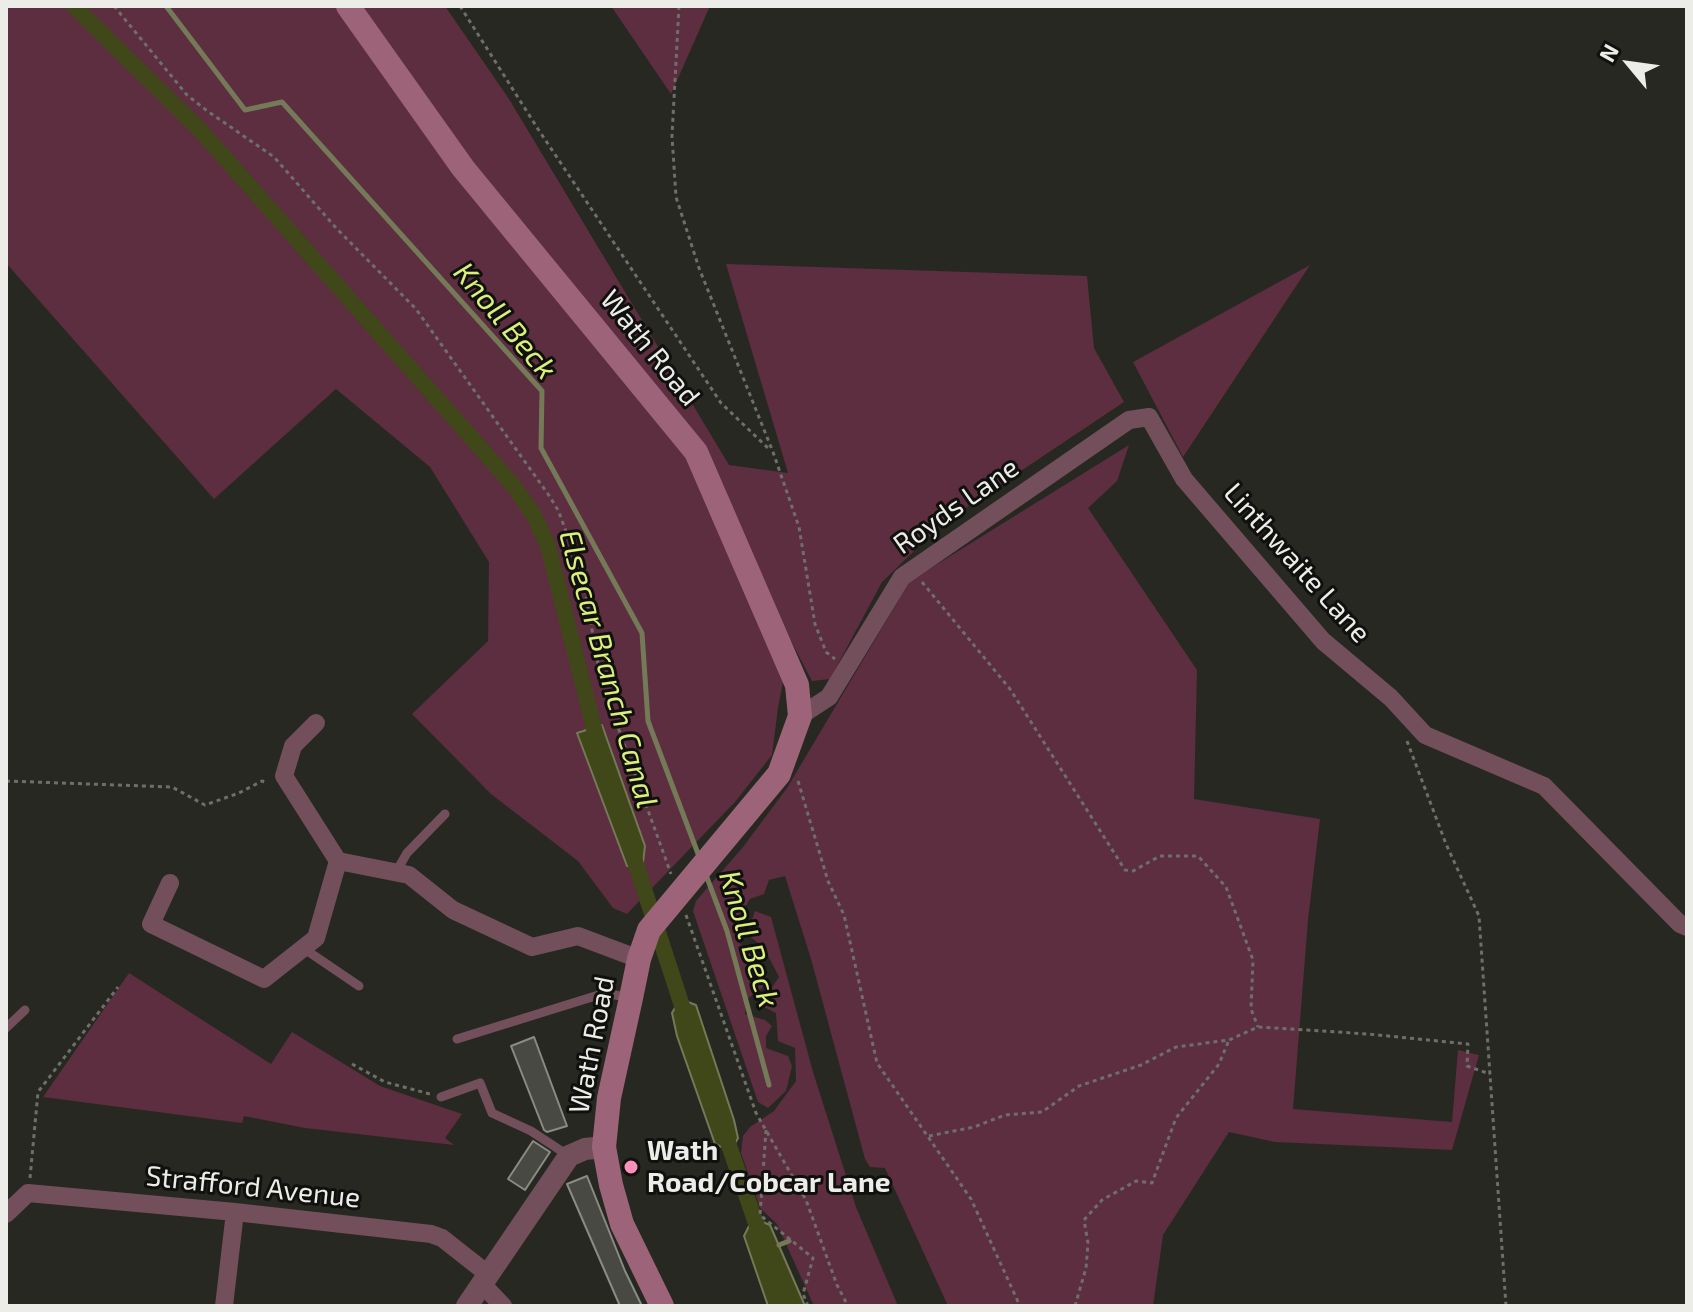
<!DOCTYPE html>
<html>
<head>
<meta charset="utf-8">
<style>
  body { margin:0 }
  #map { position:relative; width:1693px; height:1312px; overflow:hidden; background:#272822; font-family:"Exo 2",sans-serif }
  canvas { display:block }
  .frame { position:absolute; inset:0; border:8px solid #ecede9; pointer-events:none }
  .north { position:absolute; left:1589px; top:24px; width:80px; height:80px; -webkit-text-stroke:6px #10110e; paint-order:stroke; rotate:299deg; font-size:22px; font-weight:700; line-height:32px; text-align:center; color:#ecede9 }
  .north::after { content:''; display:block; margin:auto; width:28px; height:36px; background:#ecede9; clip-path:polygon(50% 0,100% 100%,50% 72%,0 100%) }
</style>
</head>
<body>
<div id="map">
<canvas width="1693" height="1312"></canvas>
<div class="frame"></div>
<div class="north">N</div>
</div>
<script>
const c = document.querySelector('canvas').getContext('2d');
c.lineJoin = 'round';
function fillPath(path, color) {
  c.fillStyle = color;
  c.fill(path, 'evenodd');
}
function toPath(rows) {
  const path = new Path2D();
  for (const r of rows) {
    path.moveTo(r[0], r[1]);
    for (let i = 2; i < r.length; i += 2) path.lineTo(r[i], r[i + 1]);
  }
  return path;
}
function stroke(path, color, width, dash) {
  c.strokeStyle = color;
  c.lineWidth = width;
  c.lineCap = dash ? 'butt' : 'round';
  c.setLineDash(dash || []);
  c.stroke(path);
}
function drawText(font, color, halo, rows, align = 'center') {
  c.font = font + ' "Exo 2",sans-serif';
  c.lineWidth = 6;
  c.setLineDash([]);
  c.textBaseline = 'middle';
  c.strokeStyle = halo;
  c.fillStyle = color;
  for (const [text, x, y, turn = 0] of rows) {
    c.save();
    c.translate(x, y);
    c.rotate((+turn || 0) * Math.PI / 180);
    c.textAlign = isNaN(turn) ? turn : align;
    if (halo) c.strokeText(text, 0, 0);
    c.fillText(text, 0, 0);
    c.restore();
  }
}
fillPath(toPath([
  [6,6,445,6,509,99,729,465,788,473,726,264,1087,276,1094,348,1124,402,943,523,882,582,830,679,812,681,791,641,778,708,772,755,735,802,627,914,613,908,578,861,491,794,412,714,488,641,489,562,430,467,336,389,214,499,6,263],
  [611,6,710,6,671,94],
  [1310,265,1183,457,1133,362],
  [1129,445,1117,481,1088,508,1197,670,1194,799,1320,819,1308,920,1293,1109,1452,1122,1458,1050,1479,1055,1452,1150,1275,1142,1229,1132,1163,1235,1153,1306,948,1306,885,1168,870,1167,865,1159,811,959,785,876,769,880,764,894,750,899,736,921,738,942,761,960,767,970,767,976,762,988,747,999,745,1014,765,1020,772,1026,766,1036,766,1048,788,1056,792,1066,786,1091,768,1108,758,1102,693,911,696,901,743,847,787,788,910,581],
  [755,911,771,917,813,1072,856,1207,898,1306,814,1306,777,1224,760,1208,741,1153,743,1136,750,1127,774,1111,796,1081,795,1048,778,1041,776,1013,760,1005,779,977,764,948,747,934],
  [129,973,271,1064,292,1032,380,1086,462,1114,445,1138,454,1145,305,1128,244,1116,242,1123,43,1097]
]), '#5d2d40');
const water = toPath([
  [602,725,645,846,643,863,627,866,577,733,602,725],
  [680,999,696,1005,734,1120,738,1138,731,1151,715,1144,677,1036,672,1013,680,999],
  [753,1218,770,1225,805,1306,768,1306,744,1236,753,1218]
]);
fillPath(water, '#404819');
stroke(water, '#747a57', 2);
stroke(toPath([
  [166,6,245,110,282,102,542,391,541,448,642,633,648,721,700,859],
  [706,875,727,931,769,1085],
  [779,1245,789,1241]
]), '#747a57', 5);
stroke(toPath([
  [74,6,201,131,513,485,533,514,548,546,599,748],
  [630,846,686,1018],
  [724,1131,761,1238]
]), '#404819', 16);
const building = toPath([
  [534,1037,567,1126,547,1132,544,1130,511,1046,534,1037],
  [533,1141,550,1152,525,1190,508,1179,533,1141],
  [587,1176,625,1271,642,1306,620,1306,567,1184,587,1176]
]);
fillPath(building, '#484943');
stroke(building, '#898b84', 2);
stroke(toPath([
  [114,6,187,95,206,110,274,157,337,229,416,309,548,494,558,510,582,574,601,680,671,874],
  [460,6,538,129,721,403,770,450],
  [679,6,672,136,676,197,699,268,773,452,799,527,815,624,826,652,835,659],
  [922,582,1010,689,1125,870,1133,871,1160,856,1198,856,1226,887,1253,960,1251,1009,1258,1027],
  [1407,741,1446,844,1479,916,1506,1306],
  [6,781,172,787,205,805,239,793,262,781,268,783],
  [798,781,828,881,844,915,877,1063,971,1199,1020,1306],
  [686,915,756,1113,806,1200,837,1285,848,1306],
  [352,1064,385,1082,430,1094],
  [766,1130,760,1215,813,1258,803,1294,808,1306],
  [929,1136,974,1127,1005,1115,1042,1112,1079,1086,1141,1065,1176,1047,1229,1040,1258,1027,1368,1034,1468,1044,1467,1066,1490,1074],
  [30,1178,38,1092,118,987],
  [1075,1306,1086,1268,1088,1243,1084,1220,1102,1200,1136,1181,1152,1183,1176,1118,1219,1064,1229,1040]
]), '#6e6f6a', 3, [4, 4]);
stroke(toPath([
  [396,872,407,853,445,814],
  [303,948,359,986],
  [6,1028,25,1010],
  [457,1039,605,993,631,998],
  [441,1097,480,1083,492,1113,531,1131,569,1156]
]), '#734f5c', 9);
stroke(toPath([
  [800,716,829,697,902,577,1129,420,1149,417,1184,479,1323,641,1391,698,1425,735,1544,786,1680,924,1687,927],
  [316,723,293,746,284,776,338,861,409,875,453,910,532,947,578,936,639,959],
  [170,883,151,924,264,979,316,938,338,861],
  [6,1214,28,1193,235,1212,431,1234,442,1238,489,1275],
  [483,1285,503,1306],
  [224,1306,235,1212]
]), '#734f5c', 18);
stroke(toPath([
  [467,1306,569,1156,585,1149,604,1147]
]), '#734f5c', 22);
stroke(toPath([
  [348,6,463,168,696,452,797,685,800,716,779,774,649,930,639,959,631,998,609,1098,604,1147,611,1185,622,1224,662,1306]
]), '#9d6479', 24);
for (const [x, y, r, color] of [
  [631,1167,8,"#ff8eba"]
]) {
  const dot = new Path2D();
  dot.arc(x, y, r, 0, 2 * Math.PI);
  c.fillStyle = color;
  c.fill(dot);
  stroke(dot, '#10110e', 3);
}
drawText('28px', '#ecede9', '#10110e', [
  ["Wath Road",650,348,51],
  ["Royds Lane",956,506,-35],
  ["Linthwaite Lane",1297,563,48],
  ["Wath Road",592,1045,-79],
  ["Strafford Avenue",253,1187,6]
]);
drawText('bold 28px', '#ecede9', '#10110e', [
  ["Wath",647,1151],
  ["Road/Cobcar Lane",647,1183]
], 'left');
drawText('italic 30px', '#dbef7a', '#10110e', [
  ["Knoll Beck",505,321,50],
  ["Elsecar Branch Canal",608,669,74],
  ["Knoll Beck",749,939,73]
]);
</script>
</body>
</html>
